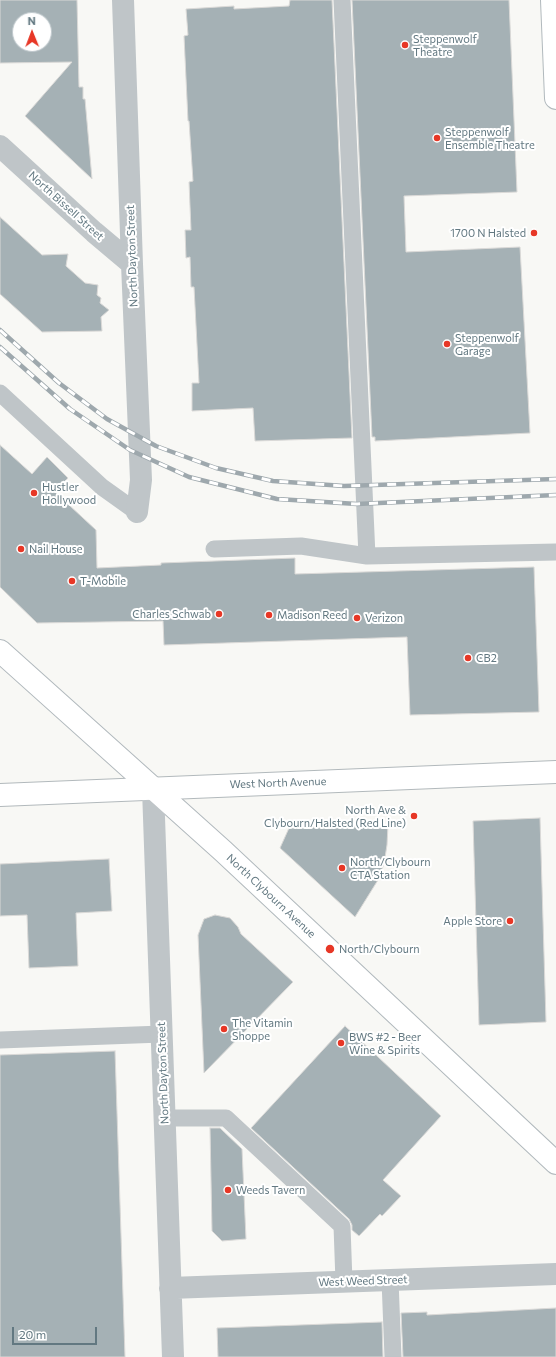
<!DOCTYPE html>
<html>
<head>
<meta charset="utf-8">
<style>
  body { margin:0 }
  #map { position:relative; width:556px; height:1357px; overflow:hidden; background:#f8f8f5; font-family:Commissioner,sans-serif }
  canvas { display:block }
  .north { position:absolute; left:12px; top:12px; width:40px; height:40px; box-sizing:border-box; background:#fff; border:1px solid #c0c9cd; border-radius:50%; rotate:359deg; font-size:11px; font-weight:700; line-height:16px; text-align:center; color:#627881 }
  .north::after { content:''; display:block; margin:auto; width:14px; height:18px; background:#e73726; clip-path:polygon(50% 0,100% 100%,50% 72%,0 100%) }
  .scale { position:absolute; left:12px; top:1327px; width:85px; height:18px; box-sizing:border-box; border:2px solid #627881; border-top:0; padding-left:5px; font-size:12px; line-height:14px; white-space:nowrap; color:#627881; -webkit-text-stroke:3px #fff; paint-order:stroke }
</style>
</head>
<body>
<div id="map">
<canvas width="556" height="1357"></canvas>
<div class="north">N</div>
<div class="scale">20 m</div>
</div>
<script>
const c = document.querySelector('canvas').getContext('2d');
c.lineJoin = 'round';
function fillPath(path, color) {
  c.fillStyle = color;
  c.fill(path, 'evenodd');
}
function toPath(rows) {
  const path = new Path2D();
  for (const r of rows) {
    path.moveTo(r[0], r[1]);
    for (let i = 2; i < r.length; i += 2) path.lineTo(r[i], r[i + 1]);
  }
  return path;
}
function stroke(path, color, width, dash) {
  c.strokeStyle = color;
  c.lineWidth = width;
  c.lineCap = dash ? 'butt' : 'round';
  c.setLineDash(dash || []);
  c.stroke(path);
}
function drawText(font, color, halo, rows, align = 'center') {
  c.font = font + ' Commissioner,sans-serif';
  c.lineWidth = 4;
  c.setLineDash([]);
  c.textBaseline = 'middle';
  c.strokeStyle = halo;
  c.fillStyle = color;
  for (const [text, x, y, turn = 0] of rows) {
    c.save();
    c.translate(x, y);
    c.rotate((+turn || 0) * Math.PI / 180);
    c.textAlign = isNaN(turn) ? turn : align;
    if (halo) c.strokeText(text, 0, 0);
    c.fillText(text, 0, 0);
    c.restore();
  }
}
const building = toPath([
  [0,0,77,0,79,87,83,87,83,99,85,99,92,179,25,116,72,62,0,63,0,0],
  [20,20,44,20,44,44,20,44,20,20],
  [290,0,332,0,352,438,255,441,253,408,192,411,192,383,199,383,194,287,191,287,190,257,186,258,185,230,191,230,189,182,193,181,189,121,188,121,184,36,188,35,186,9,234,6,234,9,289,6,290,0],
  [352,0,509,0,517,192,404,196,406,252,520,247,530,433,375,441,375,437,372,437,352,0],
  [0,217,42,255,68,254,66,266,85,283,98,285,97,295,101,298,100,303,109,310,101,317,102,331,42,332,0,294,0,217],
  [0,445,32,474,47,457,68,478,55,492,96,530,97,568,161,565,161,563,295,558,295,574,534,567,539,712,410,715,407,637,164,645,163,621,37,623,0,587,0,445],
  [540,818,546,1022,479,1025,473,821,540,818],
  [388,825,387,845,384,864,378,880,355,917,280,848,289,828,388,825],
  [109,859,112,911,76,913,78,966,29,968,27,915,0,916,0,864,109,859],
  [215,915,230,918,238,927,241,934,293,982,204,1073,198,935,204,919,215,915],
  [345,1026,441,1116,383,1180,401,1196,382,1216,380,1214,359,1236,352,1230,352,1225,349,1219,251,1128,345,1026],
  [115,1051,125,1357,0,1357,0,1055,115,1051],
  [210,1128,220,1128,242,1149,246,1239,222,1241,212,1231,210,1128],
  [556,1308,556,1357,403,1357,401,1313,427,1312,427,1315,556,1308],
  [382,1322,383,1357,218,1357,217,1328,382,1322]
]);
fillPath(building, '#a5b1b5');
stroke(building, '#dad9d7', 1);
const secondary = toPath([
  [552,0,556,98],
  [0,651,223,851,556,1163]
]);
const primary = toPath([
  [0,795,556,772]
]);
stroke(secondary, '#b1b9bd', 24);
stroke(primary, '#b2b9bc', 24);
stroke(toPath([
  [342,0,367,556],
  [0,393,102,487,137,512],
  [214,549,301,546,367,556,556,552],
  [0,1040,162,1034],
  [165,1118,226,1118,342,1226,344,1282],
  [390,1280,393,1357]
]), '#bfc5c8', 17);
stroke(toPath([
  [123,0,132,264,141,480,137,512],
  [0,146,94,232,132,264],
  [153,789,173,1357],
  [170,1288,556,1274]
]), '#bfc5c8', 22);
stroke(secondary, '#fff', 22);
stroke(primary, '#fff', 22);
const rail = toPath([
  [0,330,59,383,107,419,156,446,216,468,273,481,344,486,556,479],
  [0,347,70,409,130,450,189,477,277,499,357,504,556,495]
]);
stroke(rail, '#9ea8ad', 4.5);
stroke(rail, '#fff', 3, [9]);
for (const [x, y, r, color] of [
  [405,45,4,"#e73726"],
  [437,138,4,"#e73726"],
  [534,233,4,"#e73726"],
  [447,344,4,"#e73726"],
  [34,493,4,"#e73726"],
  [21,549,4,"#e73726"],
  [72,581,4,"#e73726"],
  [219,614,4,"#e73726"],
  [269,615,4,"#e73726"],
  [357,618,4,"#e73726"],
  [468,658,4,"#e73726"],
  [414,816,4,"#e73726"],
  [342,868,4,"#e73726"],
  [510,921,4,"#e73726"],
  [330,949,5,"#e73726"],
  [224,1029,4,"#e73726"],
  [341,1043,4,"#e73726"],
  [228,1190,4,"#e73726"]
]) {
  const dot = new Path2D();
  dot.arc(x, y, r, 0, 2 * Math.PI);
  c.fillStyle = color;
  c.fill(dot);
  stroke(dot, '#fff', 1.5);
}
drawText('11px', '#627881', '#fff', [
  ["Steppenwolf",413,39],
  ["Theatre",413,52],
  ["Steppenwolf",445,132],
  ["Ensemble Theatre",445,145],
  ["1700 N Halsted",526,233,"right"],
  ["Steppenwolf",455,338],
  ["Garage",455,351],
  ["Hustler",42,487],
  ["Hollywood",42,500],
  ["Nail House",29,549],
  ["T-Mobile",80,581],
  ["Charles Schwab",211,614,"right"],
  ["Madison Reed",277,615],
  ["Verizon",365,618],
  ["CB2",476,658],
  ["North Ave &",406,810,"right"],
  ["Clybourn/Halsted (Red Line)",406,823,"right"],
  ["North/Clybourn",350,862],
  ["CTA Station",350,875],
  ["Apple Store",502,921,"right"],
  ["North/Clybourn",339,949],
  ["The Vitamin",232,1023],
  ["Shoppe",232,1036],
  ["BWS #2 - Beer",349,1037],
  ["Wine & Spirits",349,1050],
  ["Weeds Tavern",236,1190]
], 'left');
drawText('11px', '#627881', '#fff', [
  ["North Bissell Street",66,206,42],
  ["North Dayton Street",132,256,-92],
  ["West North Avenue",278,783,-2],
  ["North Clybourn Avenue",271,896,43],
  ["North Dayton Street",163,1073,-92],
  ["West Weed Street",363,1281,-2]
]);
</script>
</body>
</html>
